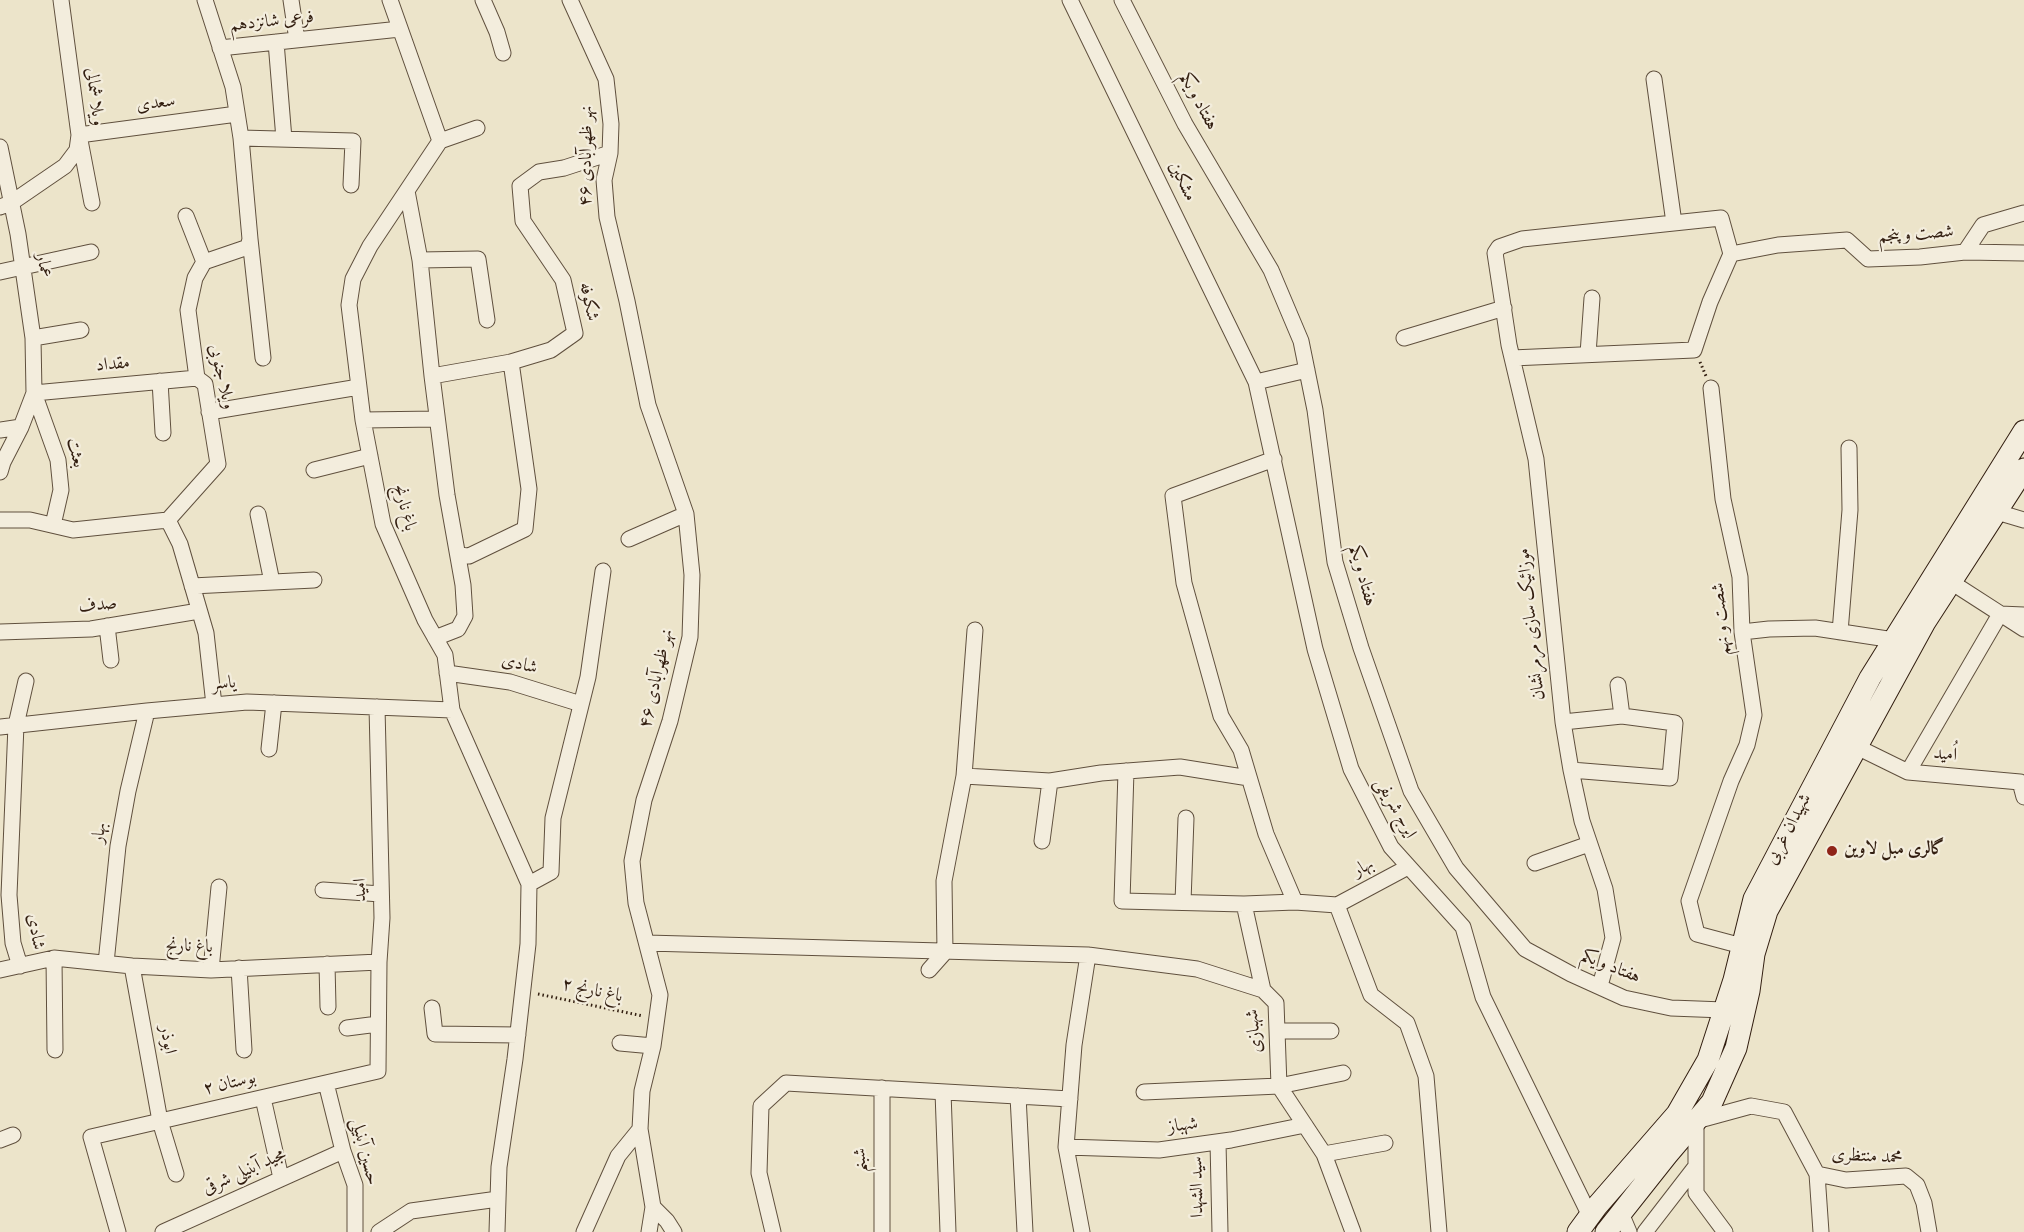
<!DOCTYPE html>
<html>
<head>
<meta charset="utf-8">
<style>
  body { margin:0 }
  canvas { display:block; background:#ece4ca }
</style>
</head>
<body>
<canvas width="2024" height="1232"></canvas>
<script>
const c = document.querySelector('canvas').getContext('2d');
c.lineJoin = 'round';
function toPath(rows) {
  const path = new Path2D();
  for (const r of rows) {
    path.moveTo(r[0], r[1]);
    for (let i = 2; i < r.length; i += 2) path.lineTo(r[i], r[i + 1]);
  }
  return path;
}
function stroke(path, color, width, dash) {
  c.strokeStyle = color;
  c.lineWidth = width;
  c.lineCap = dash ? 'butt' : 'round';
  c.setLineDash(dash || []);
  c.stroke(path);
}
function drawText(font, color, halo, rows, align = 'center') {
  c.font = font + ' "Sorts Mill Goudy",Amiri,serif';
  c.lineWidth = 4.5;
  c.setLineDash([]);
  c.textBaseline = 'middle';
  c.strokeStyle = halo;
  c.fillStyle = color;
  for (const [text, x, y, turn = 0] of rows) {
    c.save();
    c.translate(x, y);
    c.rotate((+turn || 0) * Math.PI / 180);
    c.textAlign = isNaN(turn) ? turn : align;
    if (halo) c.strokeText(text, 0, 0);
    c.fillText(text, 0, 0);
    c.restore();
  }
}
const minor = toPath([
  [205,0,233,87,241,138,250,239,248,247,204,262,195,278,188,310,197,378,205,384,218,464,168,520,180,544,206,633,214,705],
  [291,0,297,40],
  [390,0,440,141,370,246,353,279,349,305,363,420,383,524,425,620,445,655,452,710,529,884,528,944,515,1059,499,1167,497,1232],
  [483,0,497,32,503,53],
  [570,0,606,79,611,124,610,153,604,180,607,217,627,301,648,405,686,514,692,575,690,637,670,721,644,800,632,861,636,903,660,995,653,1046,642,1091,640,1129,653,1207,649,1232],
  [1070,0,1256,382,1315,649,1351,769,1391,847,1463,927,1483,997,1590,1216],
  [1122,0,1185,124,1271,270,1301,341,1315,410,1335,562,1361,648,1411,791,1456,868,1525,949,1571,974,1624,998,1671,1008,1724,1010],
  [276,42,284,139],
  [220,48,400,29],
  [1654,79,1674,223],
  [241,138,353,141,351,185],
  [440,141,477,128],
  [0,147,18,234,33,338,34,393,58,460,61,490,53,525],
  [407,191,420,260,432,376,447,495,463,585,465,616,458,629,435,638],
  [92,203,79,135,237,114],
  [0,207,11,203,65,166,77,150,79,135,61,0],
  [186,216,204,262],
  [250,239,263,358],
  [1965,252,2024,253],
  [1731,254,1778,245,1847,240,1868,259,1920,257,1965,252,1983,225,2024,213],
  [420,260,478,259,487,320],
  [0,272,91,252],
  [33,338,81,330],
  [1404,338,1504,308],
  [1588,354,1592,298],
  [1512,358,1694,350,1710,302,1731,254],
  [432,376,511,362],
  [160,381,163,433],
  [1256,382,1307,370],
  [1711,388,1723,499,1740,577,1742,632,1754,715,1747,745,1731,781,1689,901,1697,934,1742,946],
  [34,393,197,378],
  [209,412,359,387],
  [363,420,437,419],
  [0,430,21,427],
  [1274,459,1173,496,1184,583,1221,716,1241,750,1266,834,1295,902],
  [314,470,370,456],
  [0,472,3,462,21,427,34,393],
  [1997,512,2024,520],
  [258,514,272,582],
  [0,520,30,520,73,530,168,520],
  [629,539,686,514],
  [458,555,469,556,525,529,529,489,511,362,551,350,575,333,563,280,523,221,520,186,539,172,564,168,610,153],
  [1951,582,2024,629],
  [192,586,314,580],
  [107,626,111,660],
  [0,632,91,629,199,611],
  [1742,632,1769,629,1815,628,1894,640],
  [1840,632,1850,510,1849,448],
  [447,673,510,682,581,704],
  [1618,685,1622,716],
  [1563,722,1622,716,1675,723,1670,778,1571,770],
  [0,727,147,711,247,702,452,710],
  [1857,747,1908,772,2020,782,2024,797],
  [269,749,274,703],
  [1126,771,1122,901,1244,904,1295,902,1337,905,1371,995,1407,1023,1426,1076,1439,1232],
  [1908,772,2000,614,2024,615],
  [964,776,1050,781,1101,773,1180,767,1249,778],
  [1042,841,1050,781],
  [1535,863,1589,844],
  [529,884,551,872,553,818,588,677,603,571],
  [323,890,381,894],
  [1183,902,1186,818],
  [1244,904,1263,990],
  [1337,905,1408,867],
  [647,943,1088,955,1197,969,1263,990,1276,1003,1279,1086,1324,1154,1353,1232],
  [54,958,55,1050],
  [106,963,118,846,128,791,147,711],
  [327,964,328,1007],
  [20,966,13,943,9,895,16,725,26,681],
  [132,966,160,1121,176,1174],
  [239,968,244,1050],
  [0,970,54,958,132,966,211,970,379,962],
  [211,970,219,887],
  [929,970,945,952,944,881,964,776,975,630],
  [1600,986,1613,938,1605,889,1582,821,1571,770,1563,722,1536,459,1509,345,1495,253,1499,247,1522,239,1721,218,1731,254],
  [432,1008,435,1034,518,1035],
  [347,1028,378,1024],
  [1277,1031,1331,1031],
  [620,1043,653,1046],
  [326,1083,343,1151,355,1185,355,1232],
  [943,1092,948,1232],
  [1144,1092,1279,1086,1343,1073],
  [1018,1096,1025,1232],
  [263,1098,281,1178],
  [0,1140,13,1135],
  [1218,1142,1220,1232],
  [1066,1147,1159,1150,1231,1140,1305,1125],
  [1324,1154,1385,1143],
  [1817,1174,1821,1232],
  [653,1207,667,1221,674,1232],
  [1621,1213,1629,1232],
  [118,1232,91,1137,378,1071,379,962,382,918,377,707],
  [163,1232,343,1151],
  [379,1232,411,1211,498,1199],
  [584,1232,618,1156,640,1129],
  [773,1232,759,1173,761,1106,786,1083,1070,1099],
  [882,1232,882,1088],
  [1082,1232,1066,1147,1074,1045,1088,955],
  [1645,1232,1696,1166],
  [1725,1232,1696,1193,1696,1121,1751,1106,1784,1112,1817,1174,1846,1180,1906,1176,1917,1185,1924,1203,1929,1232]
]);
const secondary = toPath([
  [1578,1232,1597,1206,1677,1114,1708,1060,1734,980,1754,899,1870,678,2024,431],
  [1606,1232,1667,1155,1712,1102,1736,1048,1749,991,1754,954,1767,911,1925,622,2024,469]
]);
stroke(minor, '#60503e', 17);
stroke(secondary, '#321e10', 23);
stroke(toPath([
  [1700,362,1706,376],
  [538,994,643,1016]
]), '#321e10', 3, [1.5, 3]);
stroke(minor, '#f3eddd', 15);
stroke(secondary, '#f3eddd', 21);
for (const [x, y, r, color] of [
  [1832,851,6,"#8f2418"]
]) {
  const dot = new Path2D();
  dot.arc(x, y, r, 0, 2 * Math.PI);
  c.fillStyle = color;
  c.fill(dot);
  stroke(dot, '#f3eddd', 2);
}
drawText('18px', '#321e10', '#f3eddd', [
  ["فرعی شانزدهم",272,23,-6],
  ["ویلا شمالی",93,97,83],
  ["هفتاد و یکم",1197,102,62],
  ["سعدی",156,105,-8],
  ["نهر ظهرآبادی ۴۶",588,156,-89],
  ["مشکین",1181,182,64],
  ["شصت و پنجم",1916,236,-4],
  ["عمار",42,266,82],
  ["شکوفه",587,302,78],
  ["مقداد",113,366,-5],
  ["ویلا جنوبی",220,377,77],
  ["بعثت",74,453,77],
  ["باغ نارنج",403,508,75],
  ["هفتاد و یکم",1361,576,75],
  ["صدف",98,607,-7],
  ["شصت و نهم",1723,619,-95],
  ["موزائیک سازی مرمرنشان",1533,624,-96],
  ["شادی",519,666,14],
  ["نهر ظهرآبادی ۴۶",658,679,-77],
  ["یاسر",224,685,-5],
  ["اُمید",1945,756,5],
  ["ایرج شریفی",1394,809,61],
  ["شهیدان غربی",1790,830,-62],
  ["بهار",101,833,-81],
  ["بهار",1364,869,-28],
  ["امید",362,890,-91],
  ["شادی",34,932,81],
  ["باغ نارنج",189,948,2],
  ["هفتاد و یکم",1610,968,22],
  ["باغ نارنج ۲",592,992,12],
  ["شهبازی",1256,1031,-96],
  ["ابوذر",166,1040,80],
  ["بوستان ۲",230,1085,-13],
  ["شهباز",1183,1127,-8],
  ["حسین آبنیلی",363,1152,76],
  ["محمد منتظری",1867,1158,3],
  ["شبنم",862,1160,-90],
  ["مجید آبنیلی شرقی",245,1173,-24],
  ["سید الشهدا",1199,1187,-91]
]);
drawText('bold 18px', '#321e10', '#f3eddd', [
  ["گالری مبل لاوین",1844,851]
], 'left');
</script>
</body>
</html>
